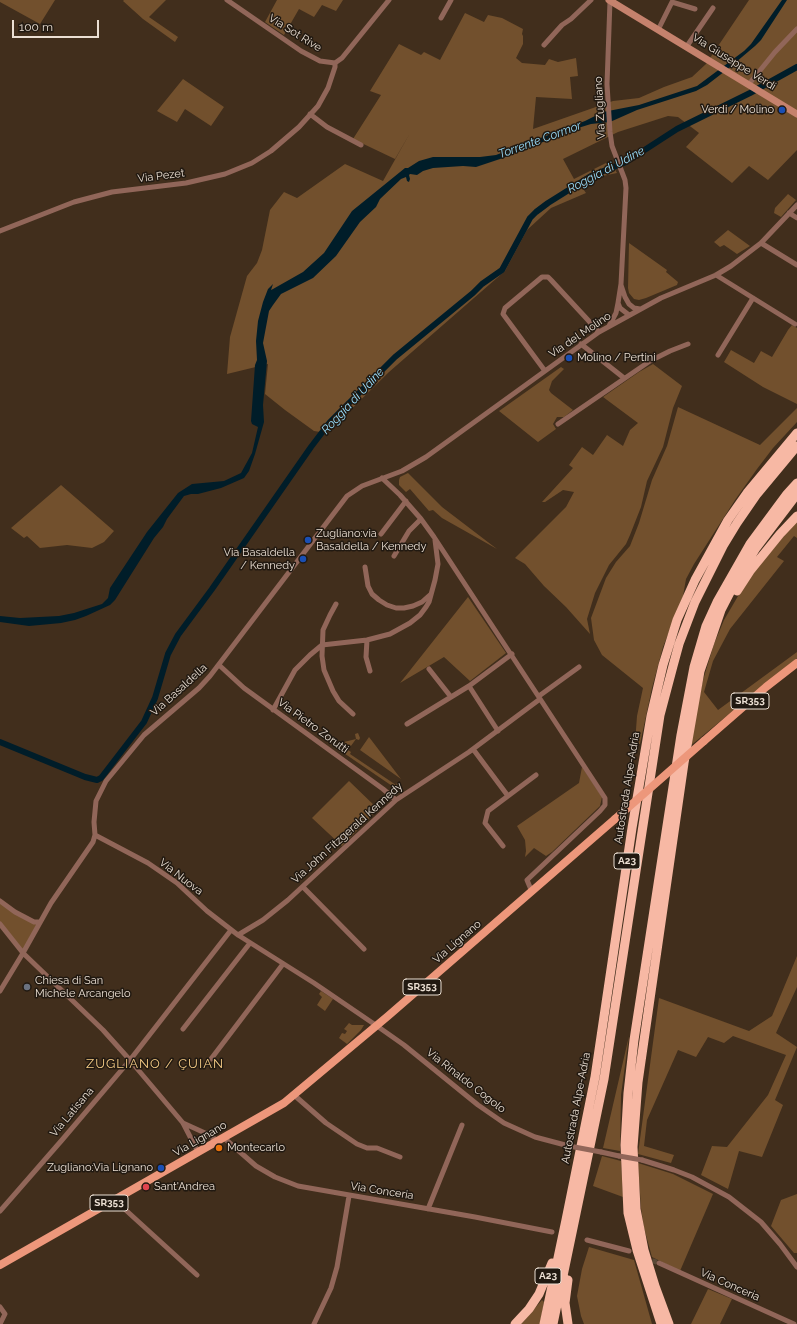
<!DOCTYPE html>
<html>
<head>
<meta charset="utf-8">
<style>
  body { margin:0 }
  #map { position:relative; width:797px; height:1324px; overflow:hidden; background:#412e1c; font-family:Raleway,sans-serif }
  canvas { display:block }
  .scale { position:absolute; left:12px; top:20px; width:87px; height:18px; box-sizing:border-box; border:2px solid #ebdfd3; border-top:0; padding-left:5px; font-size:12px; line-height:14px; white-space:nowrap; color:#ebdfd3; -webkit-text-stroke:3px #211911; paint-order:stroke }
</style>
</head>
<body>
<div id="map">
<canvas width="797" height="1324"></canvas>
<div class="scale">100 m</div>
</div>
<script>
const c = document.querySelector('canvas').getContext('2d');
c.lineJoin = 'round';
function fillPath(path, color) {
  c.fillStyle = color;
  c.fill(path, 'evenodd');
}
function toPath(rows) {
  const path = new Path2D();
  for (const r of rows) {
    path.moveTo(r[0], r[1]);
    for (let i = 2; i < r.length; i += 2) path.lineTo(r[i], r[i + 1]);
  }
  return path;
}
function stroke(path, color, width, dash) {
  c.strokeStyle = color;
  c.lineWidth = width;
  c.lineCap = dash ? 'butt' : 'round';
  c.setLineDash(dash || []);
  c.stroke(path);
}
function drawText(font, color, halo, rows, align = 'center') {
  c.font = font + ' Raleway,sans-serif';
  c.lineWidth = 3;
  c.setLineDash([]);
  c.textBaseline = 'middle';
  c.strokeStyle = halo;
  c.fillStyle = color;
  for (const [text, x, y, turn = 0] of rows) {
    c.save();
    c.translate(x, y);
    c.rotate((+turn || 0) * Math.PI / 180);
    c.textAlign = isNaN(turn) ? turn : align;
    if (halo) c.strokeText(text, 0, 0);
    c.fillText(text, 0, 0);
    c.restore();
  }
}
fillPath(toPath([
  [0,0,55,0,40,24,0,2],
  [124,0,166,0,149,17,178,37,175,42,143,19,123,1],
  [277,0,343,0,336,11,322,5,314,17,299,9,284,35,265,22],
  [749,0,797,0,797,150,768,180,749,166,732,183,686,147,699,133,678,117,668,116,618,132,563,159,574,179,610,161,617,173,593,178,581,186,586,193,551,208,527,230,505,271,389,372,327,433,314,431,285,410,265,394,268,364,227,374,230,337,247,276,257,263,262,250,270,210,284,192,297,198,345,164,383,181,410,133,395,159,353,139,381,95,370,91,399,44,421,55,424,52,440,60,465,13,484,22,488,15,502,18,523,29,522,34,523,36,523,44,516,58,522,63,545,65,549,59,558,62,576,58,578,76,570,77,572,99,536,97,533,129,613,101,639,98,664,87,692,77,706,64],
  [183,79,224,107,211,126,185,109,177,122,157,111],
  [788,194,796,200,781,217,774,213,775,208],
  [728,230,750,246,737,254,724,245,720,247,714,242],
  [629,243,667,270,666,272,678,282,677,285,646,298,639,300,634,299,629,293,628,288],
  [792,325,797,328,797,404,763,387,724,362,731,350,754,363,761,351,772,357,788,330],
  [653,364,682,386,673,408,663,447,647,481,641,507,630,535,626,544,609,565,595,593,587,619,590,634,566,607,544,586,525,564,515,558,566,507,574,492,563,490,545,502,542,502,573,468,569,465,582,447,593,455,607,435,623,446,630,430,638,423,603,397,639,372],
  [561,367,564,369,552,381,549,390,551,393,573,410,564,417,557,417,553,424,556,429,538,442,499,411],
  [678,407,760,445,797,408,797,422,773,448,757,469,735,500,694,564,686,579,683,596,663,647,652,688,640,744,635,743,637,716,643,688,602,655,594,640,591,618,606,578,616,562,630,546,639,523,652,480,667,446],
  [408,473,442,507,497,549,442,518,433,510,429,511,410,489,406,492,399,485,399,480,400,477],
  [61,485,114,531,104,542,92,548,67,545,40,548,27,536,24,538,11,528],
  [797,520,797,538,794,536,777,557,784,561,730,629,713,661,704,692,718,710,797,652,797,658,689,747,703,680,714,644,724,620,748,579],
  [468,597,506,653,470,681,444,657,400,683],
  [358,733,360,738,359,740,356,739,348,750,351,752,350,754,396,785,397,783,402,787,398,790,332,745,356,739,355,734],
  [369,737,401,779,360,750],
  [582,767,602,797,600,806,552,852,546,856,534,848,525,857,526,851,525,840,517,826,579,783],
  [349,781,378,809,342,846,312,818],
  [0,901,15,912,40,922,23,953,0,924],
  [797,956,797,987,776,1033,797,1047,775,1100,783,1105,762,1157,739,1151,728,1189,701,1175,712,1146,727,1147,768,1095,786,1055,733,1036,724,1043,708,1037,696,1057,678,1050,647,1120,644,1146,674,1155,671,1163,638,1154,659,998,749,1031,772,1016],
  [321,991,333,999,325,1011,317,1005,322,997,319,994],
  [349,1023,352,1025,364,1025,361,1030,347,1044,339,1038,342,1033,345,1034,347,1031,344,1029],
  [629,1036,621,1095,620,1151,603,1148],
  [602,1156,621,1161,623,1197,593,1186],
  [638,1163,673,1174,713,1194,680,1271,652,1257,644,1228,641,1208],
  [797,1194,797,1253,794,1253,771,1226,781,1200],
  [589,1247,634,1260,652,1324,584,1324,581,1316,577,1296,582,1269],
  [708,1289,732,1299,720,1324,691,1324],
  [542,1300,544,1302,540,1324,521,1324]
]), '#72502d');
fillPath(toPath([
  [782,0,787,0,761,40,755,46,729,68,707,85,696,91,637,110,610,122,591,124,578,128,503,158,476,167,463,166,433,168,423,171,417,175,410,174,409,175,410,179,409,182,407,181,406,177,401,179,380,199,376,207,360,222,336,256,313,278,281,294,273,305,269,311,263,343,267,361,263,405,264,422,255,454,249,471,244,478,221,488,198,494,191,494,184,496,167,519,163,527,154,538,115,600,110,605,86,616,75,620,61,623,29,626,0,622,0,616,20,618,59,616,74,613,102,604,108,598,110,588,147,532,178,493,192,484,224,481,241,473,252,453,258,427,252,424,251,421,255,365,257,360,256,341,258,321,263,302,268,289,273,284,271,290,273,289,303,272,324,253,352,211,405,168,408,168,419,161,433,157,480,157,496,155,585,121,603,112,639,105,697,86,744,51,751,44]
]), '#001d29');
stroke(toPath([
  [0,742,85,777,97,780,101,778,144,722,155,698,168,654,178,635,212,589,311,447,330,422,395,357,473,293,482,284,502,270,530,218,536,212,548,203,591,176,626,162,677,129,750,93,797,67]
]), '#001d29', 6);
stroke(toPath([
  [645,1258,659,1263]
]), '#5a4937', 5, [5, 2.5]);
stroke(toPath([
  [227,0,301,51,320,61,335,63],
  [610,1,607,84,610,132,612,146,625,180,626,188,621,284,618,303,620,308,629,315],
  [441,18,451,0],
  [658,30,672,2,695,9],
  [544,45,562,25,571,19,591,0],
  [687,46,713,8],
  [749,84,775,52,797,29],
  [310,114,327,127,361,145],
  [789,213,797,218],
  [0,231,74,202,112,192,186,183,225,174,252,163,271,151,299,127,318,106,328,88,335,67,335,63,342,58,389,0],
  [761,243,797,265],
  [716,275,795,324],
  [621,285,625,297,629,304,634,308,640,309],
  [609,326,616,313,618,303],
  [581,344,624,378],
  [718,355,753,298],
  [545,371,503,314,505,308,542,277,548,277,551,280,599,332],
  [558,424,650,361,670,351,688,344],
  [382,478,400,495,421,519,434,537,605,798,605,805,600,811,527,880,532,892],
  [381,534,406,501],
  [394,556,409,531,421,519],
  [365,567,368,586,372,594,379,600,387,605,396,608,404,608,413,606,422,602,431,594],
  [336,604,330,615,323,630,322,656,324,670,333,691,339,701,353,714],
  [367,640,366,657,370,671],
  [219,665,244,688,383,789,396,800],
  [429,669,451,697],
  [539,696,579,667],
  [273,710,295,670,310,655,322,645,367,640,390,634,410,623,420,615,426,607,429,602,435,580,438,564,435,540],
  [407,724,469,686],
  [498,731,469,686,512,654],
  [473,749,508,796,536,775],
  [95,835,148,863,177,883,207,911,238,935,314,983,377,1026,404,1045,478,1105,504,1123,535,1137,569,1146],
  [503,846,485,823,488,811,508,796],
  [303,887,364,949],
  [0,901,15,912,34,922,40,922],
  [0,924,23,953,103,1030,129,1059,183,1123,198,1152],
  [238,935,263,920,288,900,396,800,469,752,540,699],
  [0,991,23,953,51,903,93,842,95,835,94,822,96,801,106,781,144,735,199,688,210,676,347,496,362,486,402,471,426,457,599,332,661,298,716,275,731,266,761,243,797,205],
  [183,1029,250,943],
  [211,1059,283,964],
  [294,1095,326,1123,357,1144,367,1148,377,1148,400,1157],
  [183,1123,205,1133,218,1141],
  [224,1138,256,1166,275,1177,298,1186,475,1217,552,1232],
  [601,1152,619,1156],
  [642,1160,674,1170,692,1177,729,1197,761,1222,780,1244,797,1267],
  [115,1200,130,1214,197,1275],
  [428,1209,462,1125],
  [0,1211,62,1140,130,1060,231,930],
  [587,1240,629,1251],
  [659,1263,794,1324],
  [0,1307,5,1314,0,1324],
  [314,1324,331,1288,337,1267,349,1196]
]), '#916659', 5);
stroke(toPath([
  [609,0,797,114]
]), '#c5826d', 7);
stroke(toPath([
  [704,741,766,687,797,663],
  [0,1265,284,1103,388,1016,615,819]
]), '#ed977b', 8);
stroke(toPath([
  [737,591,750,571,780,534,797,516],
  [568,1280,565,1303,568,1324],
  [515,1324,529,1309,539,1294,552,1263],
  [544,1324,566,1220,595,1077,632,828,651,716,663,665,677,620,695,580,728,520,747,493,797,433],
  [553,1324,604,1079,660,715,673,666,679,644,695,602,723,546,737,523,757,494,797,446],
  [661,1324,637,1250,628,1213,625,1145,628,1093,634,1040,681,735,694,667,706,626,717,602,750,544,787,494,797,483],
  [669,1324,655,1286,644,1250,636,1209,633,1147,638,1082,684,763,700,671,721,610,737,579,756,548,797,494]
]), '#f7b8a4', 9);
stroke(toPath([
  [569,1146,601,1152],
  [619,1156,642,1160]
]), '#916659', 5);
stroke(toPath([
  [615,819,704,741]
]), '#ed977b', 8);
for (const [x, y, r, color] of [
  [782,110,4,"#1a4fb4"],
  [569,358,4,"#1a4fb4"],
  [308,540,4,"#1a4fb4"],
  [303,559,4,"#1a4fb4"],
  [27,987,4,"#6b7280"],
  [219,1148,4,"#e8710a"],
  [161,1168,4,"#1a4fb4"],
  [146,1187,4,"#e0444e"]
]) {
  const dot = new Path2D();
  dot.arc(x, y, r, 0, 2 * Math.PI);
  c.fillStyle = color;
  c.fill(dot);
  stroke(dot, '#211911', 1.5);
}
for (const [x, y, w] of [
  [750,701,38],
  [627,861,26],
  [422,987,38],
  [109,1203,38],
  [548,1276,26]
]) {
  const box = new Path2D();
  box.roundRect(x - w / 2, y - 8, w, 16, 3);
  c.fillStyle = '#211911';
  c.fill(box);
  stroke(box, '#ebdfd3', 1);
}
drawText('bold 10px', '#ebdfd3', null, [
  ["SR353",750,701],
  ["A23",627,861],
  ["SR353",422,987],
  ["SR353",109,1203],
  ["A23",548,1276]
]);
drawText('11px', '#ebdfd3', '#211911', [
  ["Via Sot Rive",295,33,32],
  ["Via Giuseppe Verdi",734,62,32],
  ["Via Zugliano",600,108,-93],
  ["Via Pezet",161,176,-7],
  ["Via del Molino",580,335,-34],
  ["Via Basaldella",179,690,-42],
  ["Via Pietro Zorutti",313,726,36],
  ["Autostrada Alpe-Adria",627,788,-81],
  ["Via John Fitzgerald Kennedy",347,833,-42],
  ["Via Nuova",181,877,38],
  ["Via Lignano",457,942,-41],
  ["Via Rinaldo Cogolo",466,1081,38],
  ["Autostrada Alpe-Adria",576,1108,-79],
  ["Via Latisana",72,1112,-50],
  ["Via Lignano",200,1139,-30],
  ["Via Conceria",382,1191,9],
  ["Via Conceria",730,1285,24]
]);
drawText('11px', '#ebdfd3', '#211911', [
  ["Verdi / Molino",774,110,"right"],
  ["Molino / Pertini",577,358],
  ["Zugliano:via",316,534],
  ["Basaldella / Kennedy",316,547],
  ["Via Basaldella",295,553,"right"],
  ["/ Kennedy",295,566,"right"],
  ["Chiesa di San",35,981],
  ["Michele Arcangelo",35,994],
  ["Montecarlo",227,1148],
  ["Zugliano:Via Lignano",153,1168,"right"],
  ["Sant'Andrea",154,1187]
], 'left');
drawText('italic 12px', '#99defc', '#211911', [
  ["Torrente Cormor",540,140,-20],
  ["Roggia di Udine",606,170,-28],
  ["Roggia di Udine",353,401,-47]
]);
c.letterSpacing = '1px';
drawText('13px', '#f6cc86', '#211911', [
  ["ZUGLIANO / ÇUIAN",155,1064]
]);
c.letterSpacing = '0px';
</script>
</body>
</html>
